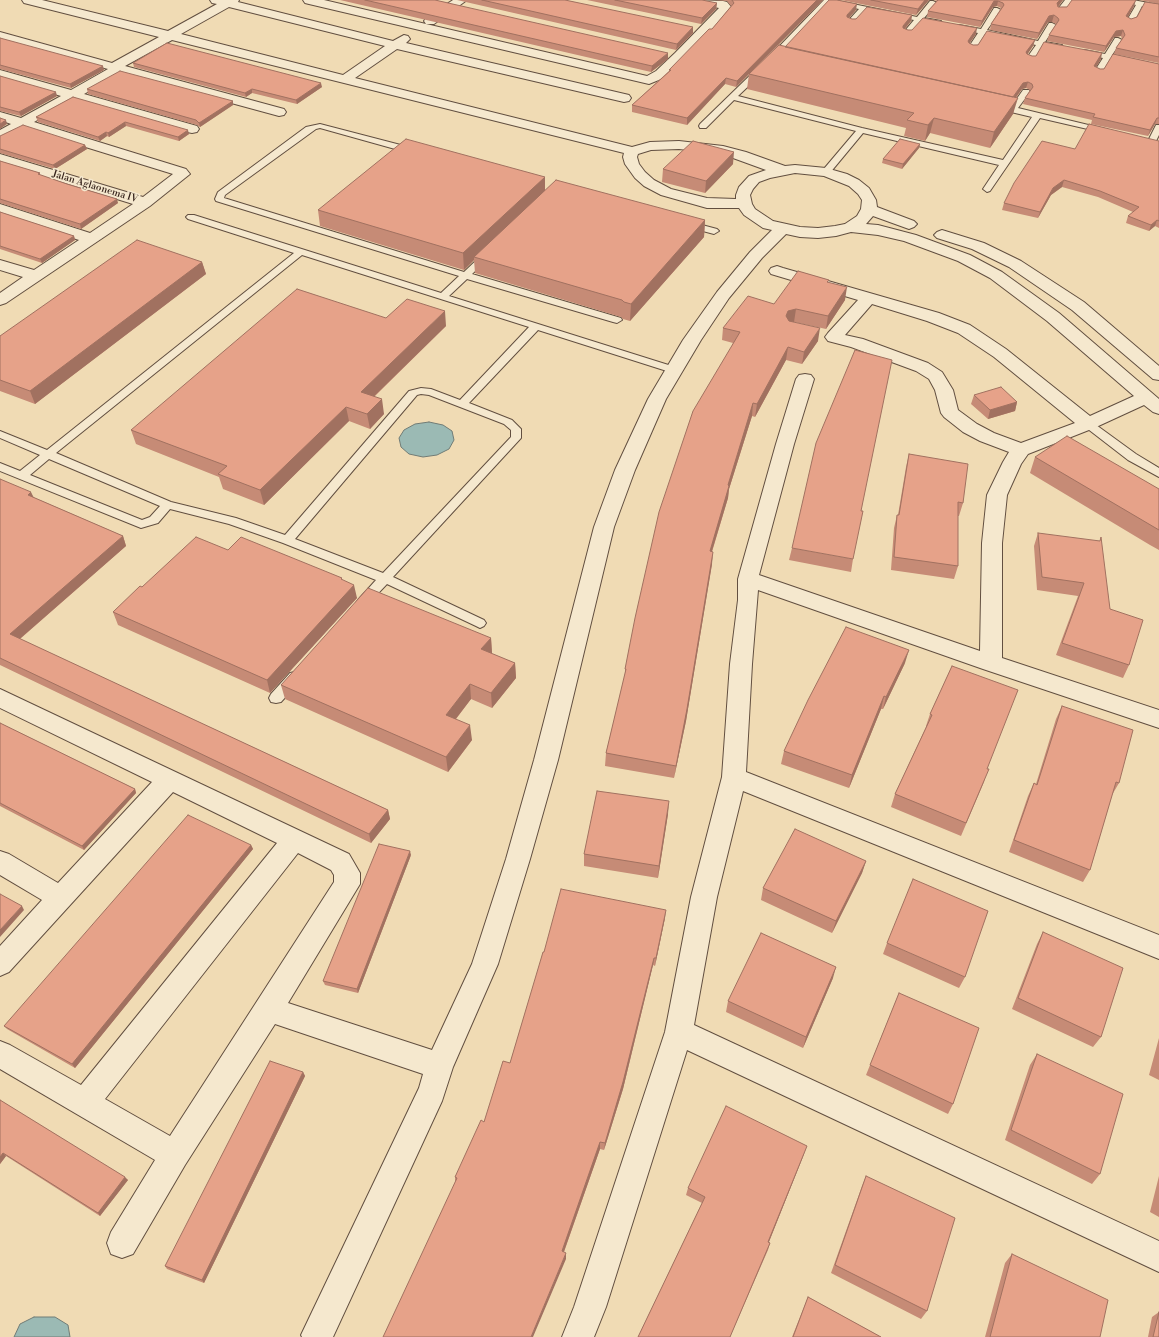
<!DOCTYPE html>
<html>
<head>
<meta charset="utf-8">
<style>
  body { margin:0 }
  canvas { display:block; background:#f0dbb4 }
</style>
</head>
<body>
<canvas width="1159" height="1337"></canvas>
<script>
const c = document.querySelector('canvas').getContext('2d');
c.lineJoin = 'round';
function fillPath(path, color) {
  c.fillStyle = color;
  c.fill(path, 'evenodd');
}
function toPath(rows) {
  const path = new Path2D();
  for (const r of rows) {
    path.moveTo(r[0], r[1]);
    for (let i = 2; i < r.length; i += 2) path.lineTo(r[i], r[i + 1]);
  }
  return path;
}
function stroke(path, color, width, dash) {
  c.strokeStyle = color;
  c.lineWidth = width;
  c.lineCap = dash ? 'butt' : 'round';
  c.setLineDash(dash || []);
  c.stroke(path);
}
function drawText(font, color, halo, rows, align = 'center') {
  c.font = font + ' "Libre Bodoni",serif';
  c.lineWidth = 3;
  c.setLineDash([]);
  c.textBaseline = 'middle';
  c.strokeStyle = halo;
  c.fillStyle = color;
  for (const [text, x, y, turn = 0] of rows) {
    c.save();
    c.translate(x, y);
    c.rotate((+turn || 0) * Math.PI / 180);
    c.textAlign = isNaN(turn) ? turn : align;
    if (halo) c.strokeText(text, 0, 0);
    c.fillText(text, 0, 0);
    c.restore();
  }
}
const water = toPath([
  [429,422,443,425,452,431,454,440,449,449,437,455,423,457,409,454,401,447,399,438,404,430,415,424,429,422],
  [34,1317,55,1317,68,1325,70,1337,14,1337,20,1324,34,1317]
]);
fillPath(water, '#9bbab4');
stroke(water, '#717c76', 1);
const lane = toPath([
  [824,0,833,0,917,17,930,1,933,1,937,3,924,18,941,21,942,23,938,25,921,22,910,35,907,35,903,33,914,20,865,11,854,24,851,24,847,22,859,9,829,3,778,58,738,96,862,128,1003,160,1032,117,994,108,993,106,997,104,1011,107,1023,90,1029,90,1030,92,1018,108,1105,129,1109,131,1105,133,1040,118,990,191,987,192,983,189,999,165,863,133,829,174,823,174,822,172,823,170,856,131,734,100,706,128,700,128,699,126,700,124,772,54,824,0],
  [1065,0,1073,0,1064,12,1058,12,1057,10,1065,0],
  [1117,0,1133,0,1159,5,1159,9,1142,6,1134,22,1130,24,1126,22,1136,5,1117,0],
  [994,8,997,8,1001,10,987,30,1038,41,1049,23,1052,23,1056,25,1045,42,1062,45,1063,47,1059,49,1042,46,1033,61,1030,61,1026,59,1036,45,985,34,975,50,969,50,968,48,978,33,956,29,955,27,959,25,981,29,994,8],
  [1115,38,1118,38,1122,40,1112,55,1159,65,1159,69,1110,59,1101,74,1095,74,1094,72,1103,58,1081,54,1080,52,1084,50,1105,54,1115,38],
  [320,124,416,149,417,151,413,154,320,128,316,129,225,195,224,198,464,272,484,253,490,253,492,255,490,257,472,274,621,318,622,320,617,323,613,322,467,279,449,296,678,368,679,370,678,372,670,372,538,330,469,403,512,420,521,429,521,438,393,577,484,620,486,623,484,626,480,628,476,626,387,584,366,606,362,607,358,606,356,603,358,600,376,580,283,543,229,524,170,509,158,523,141,528,0,471,0,463,20,471,40,455,0,438,0,431,47,450,294,253,188,219,186,217,188,215,194,215,441,293,459,276,216,201,215,199,218,192,306,127,320,124],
  [302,255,529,327,460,400,431,389,421,388,409,391,285,535,236,518,171,502,56,453,302,255],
  [421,394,429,395,504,424,511,430,511,437,383,573,295,539,417,395,421,394],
  [49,459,160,506,150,517,142,520,30,475,49,459],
  [1156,125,1159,125,1159,135,1155,143,1149,143,1148,141,1156,125],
  [687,221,717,229,719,231,714,234,684,226,682,224,687,221],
  [1088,421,1092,422,1136,454,1159,468,1159,477,1128,460,1084,426,1083,424,1084,422,1088,421],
  [295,672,300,673,302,677,300,681,281,702,276,703,271,702,269,698,271,694,290,673,295,672]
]);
const street = toPath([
  [22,0,42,0,168,31,217,4,212,3,210,0,239,0,238,2,393,41,404,35,408,36,410,39,406,43,629,95,631,98,629,101,624,102,397,49,355,78,632,147,650,142,679,141,723,146,746,152,785,166,795,165,826,168,847,174,859,180,869,188,876,200,877,207,914,221,917,224,914,227,909,229,873,216,866,224,878,225,916,235,970,255,1002,272,1059,313,1159,399,1159,414,1153,412,1144,405,1094,428,1028,454,1021,464,1007,495,1002,543,1002,658,1159,710,1159,728,983,669,758,590,752,664,746,772,1159,935,1159,959,743,791,717,897,694,1025,1159,1241,1159,1272,687,1050,606,1307,594,1337,562,1337,574,1307,665,1032,691,897,722,777,730,664,738,600,738,579,776,444,796,379,799,375,805,374,811,375,814,379,794,444,759,575,980,651,982,543,987,495,1003,462,1009,452,980,441,963,432,944,417,941,413,935,390,929,379,916,371,851,347,828,341,825,337,828,333,858,300,771,274,769,271,771,268,777,266,783,268,939,313,970,325,1006,349,1090,416,1134,396,1047,321,990,278,958,261,904,241,878,235,851,232,836,236,818,238,800,237,786,234,762,258,729,298,701,340,666,399,635,470,614,527,558,760,530,859,498,964,453,1067,442,1101,333,1337,302,1337,301,1335,419,1088,423,1074,275,1024,185,1165,133,1254,122,1258,111,1254,107,1243,111,1232,155,1160,0,1069,0,1041,10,1045,81,1085,277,843,173,792,9,972,0,976,0,946,42,900,0,875,0,851,9,854,58,883,152,782,0,708,0,689,349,854,360,873,360,884,288,1003,432,1050,472,964,506,859,534,760,594,527,615,470,648,399,683,340,717,292,750,252,772,230,763,228,744,215,739,208,707,208,661,195,644,186,635,178,625,164,623,157,624,153,172,40,125,66,284,109,286,112,284,115,279,116,121,73,84,94,197,126,199,129,197,132,192,133,187,132,74,99,34,122,186,169,190,174,150,206,6,303,0,305,0,293,23,277,0,270,0,260,34,270,79,240,0,214,0,204,90,233,133,204,0,163,0,154,143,197,173,174,24,128,0,140,0,130,11,124,0,120,0,112,21,118,61,96,0,78,0,70,71,90,108,69,0,40,0,32,112,63,159,37,24,3,22,0],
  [229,7,385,46,343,75,181,34,229,7],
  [679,149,722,154,766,170,749,176,739,187,736,195,736,199,707,198,671,189,654,180,645,172,639,164,637,157,638,154,651,150,679,149],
  [795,173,824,176,849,186,858,194,862,200,861,209,857,216,845,224,835,226,818,228,800,227,773,221,755,209,752,204,750,195,753,189,759,182,770,178,795,173],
  [872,304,927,321,958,333,994,357,1075,423,1021,443,994,433,977,424,958,410,953,390,942,372,928,363,863,339,845,335,872,304],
  [298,853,331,870,334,875,334,882,170,1136,105,1099,298,853],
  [303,0,324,0,647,76,656,71,675,53,719,8,694,3,692,0,723,1,727,2,732,8,666,77,649,84,309,4,305,3,303,0],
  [453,0,467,0,434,24,426,24,424,21,426,18,453,0],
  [942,230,984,243,1021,261,1084,302,1159,366,1159,380,1153,379,1072,310,1009,267,972,249,937,238,934,235,937,232,942,230]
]);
stroke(lane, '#624f40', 2);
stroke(street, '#624f40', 2);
fillPath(lane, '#f5e8ce');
fillPath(street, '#f5e8ce');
fillPath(toPath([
  [340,0,435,0,668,59,651,72],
  [457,0,565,0,693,33,676,50],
  [587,0,702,0,717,3,716,9,701,24],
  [716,0,823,0,752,71,785,47,856,10,849,18,852,19,912,15,911,21,905,29,908,30,976,34,969,43,973,45,1035,40,1033,46,1027,54,1032,56,1101,59,1096,67,1100,69,1159,64,1159,124,1155,124,1148,136,1091,124,1092,120,1023,104,1025,98,1030,90,1026,88,1022,89,1016,98,1013,114,990,148,930,133,925,141,904,136,906,128,747,89,749,74,736,87,725,84,687,125,632,112,632,105,669,71,669,70,712,29,731,6,727,1],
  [841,0,929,0,916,15],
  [934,0,1063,0,1058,7,1134,6,1128,17,1131,19,1137,17,1159,4,1159,63,1114,54,1116,48,1122,39,1121,36,1114,37,1104,52,1047,41,1049,35,1056,24,1052,22,1048,22,1037,39,990,30,991,24,1001,8,997,6,993,7,980,27,927,17,928,11,937,1],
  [1140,0,1159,0,1159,4],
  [0,38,104,70,71,88,0,69],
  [133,63,322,87,297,104,252,93,246,97,134,67],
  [0,76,57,96,21,116,0,111],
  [87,89,233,101,233,105,200,127,197,125,88,94],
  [73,97,189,134,179,141,126,126,109,137,107,136,100,141,38,122,36,117],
  [0,136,85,145,87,149,55,169,0,153],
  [1159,141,1159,228,1155,226,1149,231,1126,223,1128,216,1133,212,1098,197,1062,187,1051,195,1038,218,1002,210,1004,203,1075,149],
  [920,144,919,148,902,169,882,163,883,159],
  [0,161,40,173,40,175,118,203,81,229,0,203],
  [733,164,705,193,662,182,663,169],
  [545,177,545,190,705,220,704,237,630,321,623,319,621,317,475,273,474,260,464,270,320,226,318,210],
  [0,212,74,236,75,240,42,263,0,249],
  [202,262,206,274,35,404,0,391,0,336],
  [829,280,828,282,845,300,826,329,794,322,793,322,818,341,802,364,786,360,755,417,752,416,729,489,728,498,712,552,712,564,686,721,674,778,605,766,606,753,625,675,625,669,733,343,722,340,723,328,774,304],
  [386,318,446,326,374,397,384,414,370,429,349,421,264,505,223,489,219,477,136,444,131,430],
  [974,395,1017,402,1015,411,988,419,971,404],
  [909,454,963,503,959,516,958,516,958,566,954,579,891,570,894,528,897,515,898,515,906,467],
  [1035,457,1159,489,1159,550,1150,545,1030,473],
  [0,479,33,497,123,536,126,546,20,639,388,810,390,819,371,843,0,665],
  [1038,533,1110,609,1129,665,1123,678,1056,655,1078,596,1037,590,1034,546],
  [792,548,853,559,851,572,789,560],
  [228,550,342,578,342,580,357,598,270,693,118,625,113,612,142,587],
  [491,638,492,654,515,663,516,678,492,708,471,699,456,719,472,740,448,772,285,699,281,685],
  [905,663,883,709,881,709,849,788,781,764,784,751],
  [952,666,987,769,984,782,961,836,891,807,895,794,926,727,926,726,930,714],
  [1062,706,1119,783,1112,795,1090,870,1083,882,1009,852,1028,796,1034,783,1036,784,1056,719],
  [0,723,135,789,136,793,84,850,0,806],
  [668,814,658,878,584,866,584,854],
  [251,845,253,849,75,1068,7,1029,4,1026],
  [411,855,358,993,325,985,323,981],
  [866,861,862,873,832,933,761,900,763,888],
  [665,918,655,966,653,965,623,1089,604,1150,600,1149,564,1252,566,1259,455,1181,455,1177,484,1122,510,1063,544,952],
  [1043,932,1101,1037,1093,1047,1012,1009,1037,944],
  [887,943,965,977,959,988,883,954],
  [833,978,803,1048,726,1012,728,1001],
  [899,993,953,1104,948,1114,866,1075],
  [1159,1038,1159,1080,1149,1075],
  [1037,1054,1100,1174,1092,1184,1005,1140,1030,1065],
  [303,1072,305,1076,204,1283,167,1269,165,1266],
  [0,1100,128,1180,100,1216,6,1156,0,1164],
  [804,1154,769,1242,770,1243,768,1250,730,1337,638,1337,702,1203,686,1195,688,1188],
  [866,1176,927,1311,921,1319,831,1273,862,1186],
  [1159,1176,1159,1217,1150,1212],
  [1012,1254,1100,1337,985,1337,1005,1263],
  [808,1297,881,1337,792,1337],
  [1159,1312,1159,1337,1148,1337,1152,1317]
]), '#c68b76');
fillPath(toPath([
  [817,0,823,0,736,87,737,81],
  [925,0,929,0,916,15,918,9],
  [1060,0,1063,0,1056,9,1057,3],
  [1136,0,1134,6,1125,22,1126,16],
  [994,1,998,1,997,6,993,7,980,27,982,21],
  [717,3,716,9,701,24,702,18],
  [857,4,856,10,846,21,847,15],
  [912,15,911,21,902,32,903,26],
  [1054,15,1052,22,1048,22,1037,39,1039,33,1049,16],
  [693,27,693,33,676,50,677,44],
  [977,28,976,34,967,47,968,41],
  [1123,30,1121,36,1114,37,1104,52,1106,46,1116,31],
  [1035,40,1033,46,1025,58,1026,52],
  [668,53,668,59,651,72,652,66],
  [1102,53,1101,59,1093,72,1094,66],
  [103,66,104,70,71,88,70,84],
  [726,78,725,84,687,125,687,118],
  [1028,82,1026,88,1022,89,1010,105,1012,99,1023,83],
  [321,83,322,87,297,104,296,100],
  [252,89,252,93,246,97,245,93],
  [56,92,57,96,21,116,19,112],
  [1018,98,1013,114,990,148,994,132],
  [233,101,233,105,200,127,199,123],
  [934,118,930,133,925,141,928,125],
  [1157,118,1155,124,1148,136,1150,130],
  [6,120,7,124,0,129,0,124],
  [125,122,126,126,109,137,108,133],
  [188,130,189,134,179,141,178,137],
  [106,132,107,136,100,141,98,137],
  [920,144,919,148,902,169,903,164],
  [85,145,87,149,55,169,53,165],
  [734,152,733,164,705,193,706,181],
  [545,177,545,193,474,257,474,260,464,270,463,253],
  [1064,180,1062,187,1051,195,1038,218,1040,212,1053,188],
  [117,199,118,203,81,229,80,224],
  [705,220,704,237,630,321,631,304],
  [1157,220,1155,226,1149,231,1151,225],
  [74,236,75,240,42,263,40,259],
  [202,262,206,274,35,404,30,391],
  [847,287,845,300,826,329,828,316],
  [796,309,794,322,787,323,786,316,788,311],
  [445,311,446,326,363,407,361,392],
  [820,328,818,341,802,364,804,352],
  [788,347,786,360,755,417,757,404],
  [382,399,384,414,370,429,367,414],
  [1017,402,1015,411,988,419,990,410],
  [753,403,752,416,729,489,728,498,708,564,710,551,728,485],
  [346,407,349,421,264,505,260,490],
  [31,492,36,502,28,495],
  [123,536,126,546,15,643,10,634],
  [713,552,712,564,686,721,674,778,676,766],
  [354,585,357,598,270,693,267,680],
  [491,638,492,653,482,664,481,649],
  [909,650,905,663,883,709,886,697],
  [515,663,516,678,492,708,491,693],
  [470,684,471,699,448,729,446,715],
  [884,696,881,709,849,788,852,775],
  [470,725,472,740,448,772,446,757],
  [135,789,136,793,84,850,82,846],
  [669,801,668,814,658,878,659,866],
  [388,810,390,819,371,843,369,834],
  [251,845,253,849,75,1068,72,1064],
  [410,851,411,855,358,993,357,989],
  [866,861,862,873,832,933,836,921],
  [22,906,24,910,0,937,0,930],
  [666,910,665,918,655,966,656,958],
  [654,958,653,965,623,1089,604,1150,605,1143],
  [836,967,833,978,803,1048,806,1037],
  [303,1072,305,1076,204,1283,202,1280],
  [600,1142,600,1149,562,1257,562,1251],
  [807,1146,804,1154,766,1249,768,1242],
  [3,1153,6,1156,0,1164,0,1157],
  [125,1177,128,1180,100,1216,98,1213],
  [566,1253,566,1259,533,1337,531,1337]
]), '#a17160');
const building = toPath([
  [365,0,435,0,668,53,652,66,365,0],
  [482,0,565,0,693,27,677,44,482,0],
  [615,0,702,0,717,3,702,18,615,0],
  [732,0,817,0,737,81,726,78,687,118,632,105,671,70,669,70,709,29,712,29,734,3,732,0],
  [829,0,837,0,857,4,847,15,847,17,852,19,856,19,867,7,912,15,903,26,903,28,908,30,912,30,923,18,977,28,968,41,969,43,973,45,978,45,987,31,1035,40,1026,52,1027,54,1032,56,1036,56,1044,42,1102,53,1094,66,1100,69,1104,69,1113,54,1159,64,1159,118,1157,118,1150,130,1093,117,1095,114,1025,98,1033,87,1032,84,1028,82,1023,83,1013,97,785,47,829,0],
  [871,0,925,0,918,9,871,0],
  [938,0,1060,0,1057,3,1058,7,1067,7,1072,0,1136,0,1126,16,1131,19,1137,17,1145,2,1159,4,1159,57,1116,48,1125,35,1123,30,1116,31,1106,46,1049,35,1059,20,1058,18,1054,15,1049,16,1039,33,991,24,1004,5,1003,3,998,1,994,1,982,21,928,11,938,0],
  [0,38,103,66,70,84,0,65,0,38],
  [167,43,321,83,296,100,252,89,245,93,133,63,167,43],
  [779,45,1018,98,994,132,934,118,928,125,907,120,914,113,749,74,779,45],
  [120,71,233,101,199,123,196,120,87,89,120,71],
  [0,76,56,92,19,112,0,107,0,76],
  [73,97,188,130,178,137,125,122,108,133,106,132,98,137,36,117,73,97],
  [0,118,6,120,0,124,0,118],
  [1089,124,1159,141,1159,221,1157,220,1151,225,1128,216,1139,207,1100,191,1064,180,1053,188,1040,212,1004,203,1014,183,1042,141,1075,149,1089,124],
  [23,125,85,145,53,165,0,149,0,136,23,125],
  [406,139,545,177,463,253,318,210,406,139],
  [900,139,920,144,903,164,883,159,900,139],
  [693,141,734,152,706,181,663,169,693,141],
  [0,161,40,173,38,174,67,184,117,199,80,224,0,199,0,161],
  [556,180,705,220,631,304,624,302,622,300,474,257,556,180],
  [0,212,74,236,40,259,0,246,0,212],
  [137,240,202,262,30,391,0,380,0,336,137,240],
  [798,271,829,280,827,282,847,287,828,316,796,309,788,311,786,316,789,321,820,328,804,352,788,347,757,404,753,403,728,485,729,486,710,551,713,552,687,709,676,766,606,753,626,669,625,669,635,618,659,512,693,411,740,332,723,328,748,296,774,304,798,271],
  [297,289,386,318,407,299,445,311,361,392,382,399,367,414,346,407,260,490,218,474,227,466,131,430,297,289],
  [855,350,892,360,861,511,863,511,853,559,792,548,816,443,855,350],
  [1001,387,1017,402,990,410,974,395,1001,387],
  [1067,436,1159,489,1159,530,1035,457,1067,436],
  [909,454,968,464,963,503,958,502,958,566,894,557,897,515,899,515,909,454],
  [0,479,31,492,28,495,123,536,10,634,388,810,369,834,0,658,0,479],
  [1038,533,1100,541,1101,537,1110,609,1143,620,1129,665,1062,643,1084,583,1042,577,1038,533],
  [196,537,228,550,241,537,342,578,341,579,354,585,267,680,113,612,140,586,142,587,196,537],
  [368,588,491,638,481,649,515,663,491,693,470,684,446,715,470,725,446,757,281,685,368,588],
  [846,627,909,650,886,697,884,696,852,775,784,751,808,700,846,627],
  [952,666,1018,690,987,769,989,769,966,823,895,794,932,715,930,714,952,666],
  [1062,706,1133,730,1119,783,1116,782,1090,870,1014,840,1034,783,1037,785,1062,706],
  [0,723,135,789,82,846,0,803,0,723],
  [597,791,669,801,659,866,584,854,597,791],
  [188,815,251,845,72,1064,4,1026,188,815],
  [795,829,866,861,836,921,763,888,795,829],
  [379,844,410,851,357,989,323,981,379,844],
  [913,879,988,911,965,977,887,943,913,879],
  [561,889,666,910,656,958,654,958,623,1082,605,1143,600,1142,562,1251,566,1253,531,1337,383,1337,457,1178,455,1177,481,1120,484,1122,503,1061,510,1063,543,952,544,952,561,889],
  [0,894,22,906,0,930,0,894],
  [1043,932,1123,968,1101,1037,1018,998,1043,932],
  [761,933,836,967,806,1037,728,1001,761,933],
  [899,993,979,1028,953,1104,870,1065,899,993],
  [1037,1054,1123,1094,1100,1174,1011,1130,1037,1054],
  [270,1061,303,1072,202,1280,165,1266,270,1061],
  [0,1100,125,1177,98,1213,3,1153,0,1157,0,1100],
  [726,1106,807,1146,768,1242,770,1243,730,1337,638,1337,705,1197,688,1188,726,1106],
  [866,1176,955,1218,927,1311,835,1265,866,1176],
  [1012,1254,1108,1300,1100,1337,990,1337,1012,1254],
  [808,1297,881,1337,793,1337,808,1297],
  [1159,1312,1159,1337,1153,1337,1159,1312]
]);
fillPath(building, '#e6a289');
stroke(building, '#a17160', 1);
drawText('10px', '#332019', '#f5e8ce', [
  ["Jalan Aglaonema IV",95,187,17]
]);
</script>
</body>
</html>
